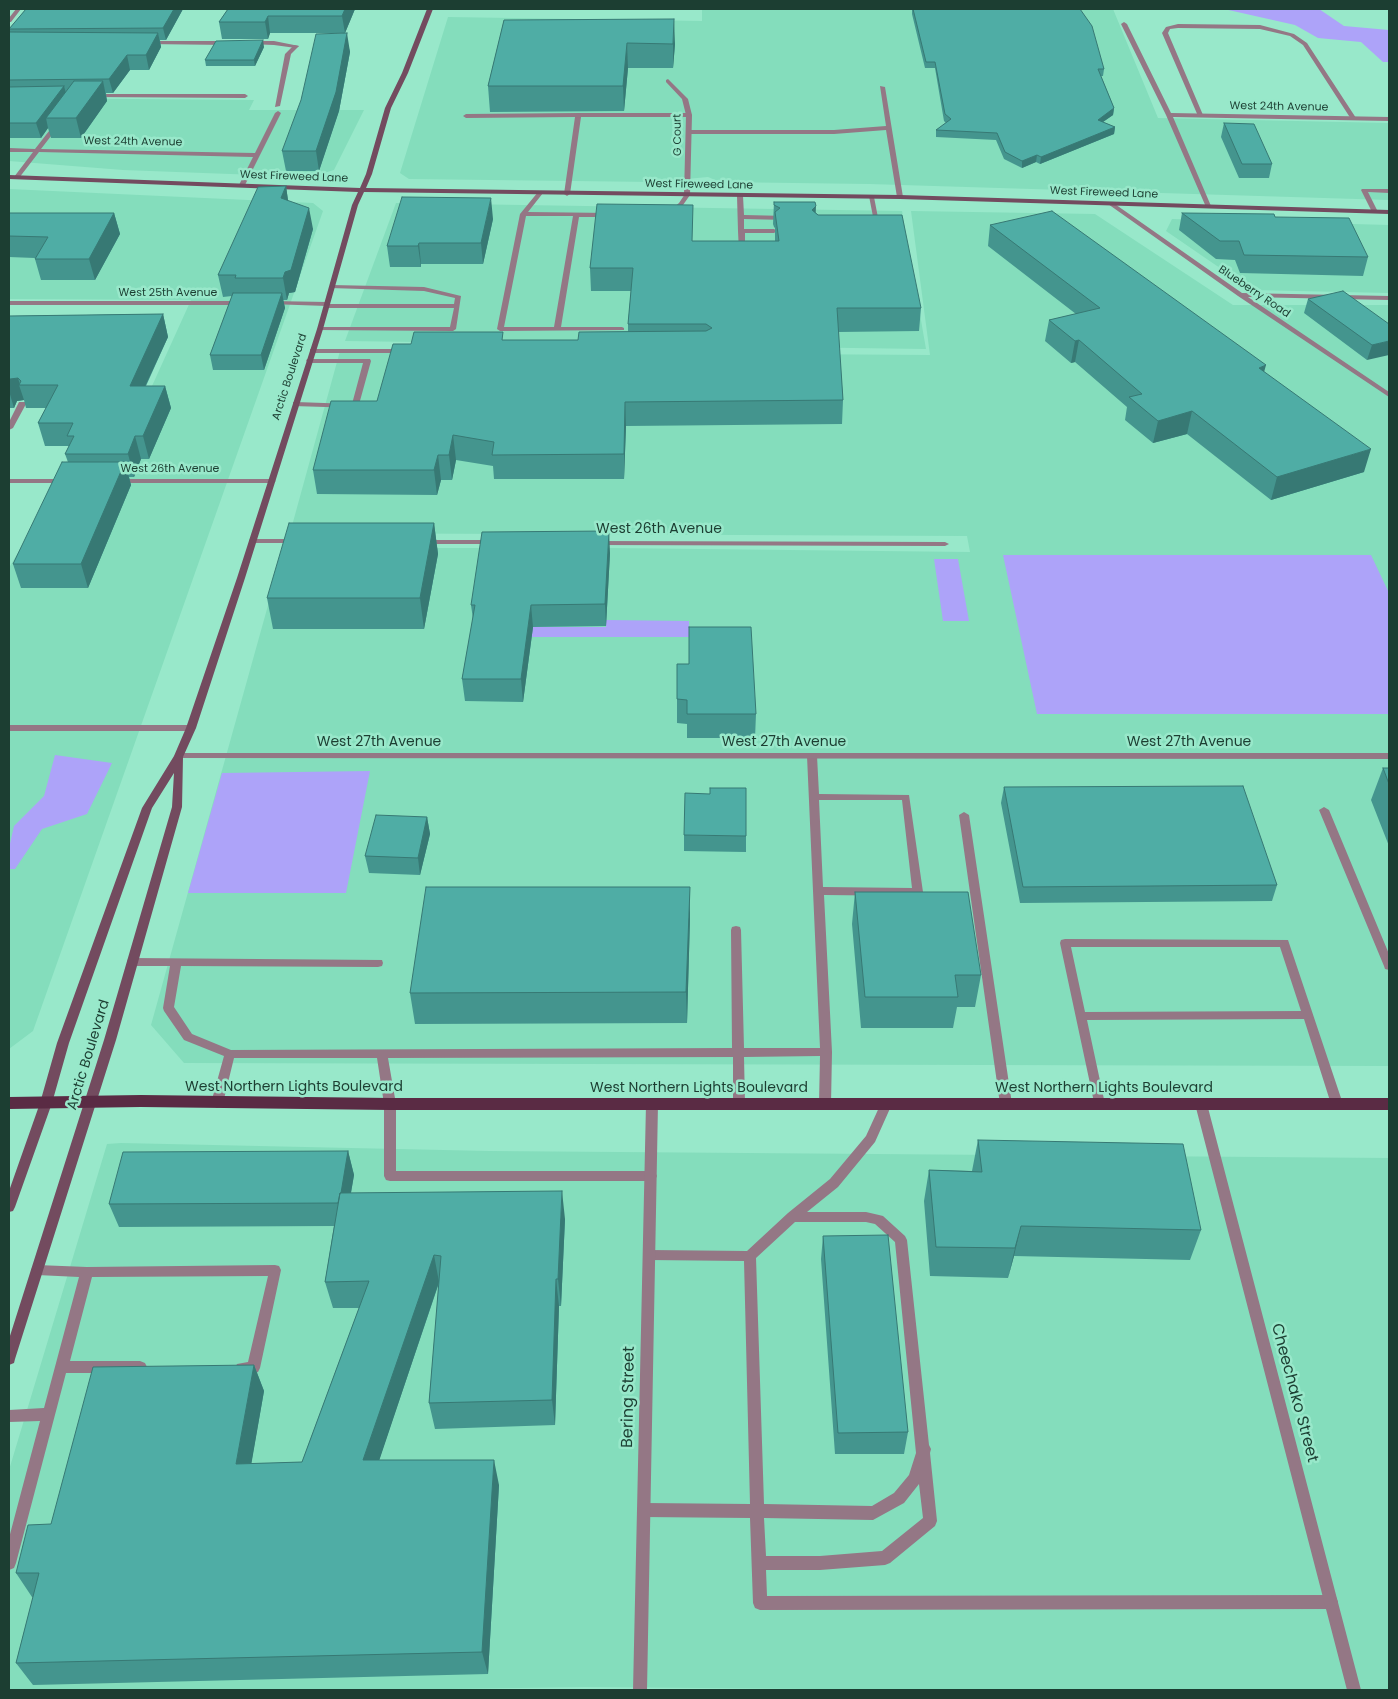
<!DOCTYPE html>
<html>
<head>
<meta charset="utf-8">
<style>
  body { margin:0 }
  #map { position:relative; width:1398px; height:1699px; overflow:hidden; background:#98e8ca; font-family:Poppins,sans-serif }
  canvas { display:block }
  .frame { position:absolute; inset:0; border:10px solid #1c3e32; pointer-events:none }
</style>
</head>
<body>
<div id="map">
<canvas width="1398" height="1699"></canvas>
<div class="frame"></div>
</div>
<script>
const c = document.querySelector('canvas').getContext('2d');
c.lineJoin = 'round';
function fillPath(path, color) {
  c.fillStyle = color;
  c.fill(path, 'evenodd');
}
function toPath(rows) {
  const path = new Path2D();
  for (const r of rows) {
    path.moveTo(r[0], r[1]);
    for (let i = 2; i < r.length; i += 2) path.lineTo(r[i], r[i + 1]);
  }
  return path;
}
function stroke(path, color, width, dash) {
  c.strokeStyle = color;
  c.lineWidth = width;
  c.lineCap = dash ? 'butt' : 'round';
  c.setLineDash(dash || []);
  c.stroke(path);
}
function drawText(font, color, halo, rows, align = 'center') {
  c.font = font + ' Poppins,sans-serif';
  c.lineWidth = 5;
  c.setLineDash([]);
  c.textBaseline = 'middle';
  c.strokeStyle = halo;
  c.fillStyle = color;
  for (const [text, x, y, turn = 0] of rows) {
    c.save();
    c.translate(x, y);
    c.rotate((+turn || 0) * Math.PI / 180);
    c.textAlign = isNaN(turn) ? turn : align;
    if (halo) c.strokeText(text, 0, 0);
    c.fillText(text, 0, 0);
    c.restore();
  }
}
fillPath(toPath([
  [702,9,1113,9,1158,118,1389,123,1389,200,869,184,720,182,708,177,654,182,409,179,400,173,448,17,702,21],
  [9,98,254,100,249,110,364,110,334,170,311,177,123,170,9,161],
  [9,189,313,203,323,211,33,1031,9,1049,9,568,53,491,101,386,152,386,191,300,9,299],
  [396,203,902,211,926,349,345,341],
  [911,211,1095,214,1233,305,1389,305,1389,1066,184,1063,151,1025,284,548,609,548,970,552,967,536,290,533,340,351,930,355],
  [1172,219,1389,225,1389,293,1252,290,1166,231],
  [121,1143,489,1151,1389,1158,1389,1690,935,1690,585,1687,383,1690,9,1690,9,1470,107,1144]
]), '#84ddbc');
fillPath(toPath([
  [1224,9,1319,9,1344,26,1389,30,1389,62,1383,62,1361,42,1318,38,1295,25],
  [1003,555,1371,555,1389,593,1389,714,1037,714],
  [934,559,958,559,969,621,943,621],
  [606,620,689,621,689,637,473,637,473,627,606,627],
  [55,755,112,763,87,814,42,829,15,869,9,869,9,848,14,826,44,796],
  [370,771,346,893,188,893,222,773]
]), '#ada3f9');
fillPath(toPath([
  [1178,24,1260,25,1294,34,1307,43,1356,118,1351,119,1303,45,1290,36,1260,29,1178,28,1170,29,1168,33,1203,115,1198,116,1162,33,1166,27,1178,24],
  [294,45,299,46,291,54,280,106,275,107,285,54,294,45],
  [880,86,885,87,903,197,900,199,897,197,886,130,834,134,689,134,686,132,689,130,834,130,886,126,880,86],
  [93,94,245,94,248,96,245,98,91,97,91,95,93,94],
  [278,111,281,113,245,185,242,187,239,185,253,157,39,152,19,178,17,179,14,177,33,152,9,152,9,148,35,149,56,122,58,121,61,123,41,149,255,153,275,113,278,111],
  [578,113,689,113,692,115,689,117,581,117,570,194,567,196,564,194,575,117,466,118,463,116,466,114,578,113],
  [1362,189,1389,189,1389,193,1368,192,1378,212,1377,213,1372,212,1361,190,1362,189],
  [538,192,543,193,528,212,610,213,613,215,610,217,579,217,561,327,622,327,624,328,624,330,500,331,497,329,520,214,538,192],
  [526,216,573,216,554,327,504,327,526,216],
  [685,194,690,195,683,205,673,213,669,213,669,211,679,203,685,194],
  [740,194,743,196,744,215,787,216,790,218,787,220,744,219,744,229,774,229,777,231,774,233,745,233,745,252,742,254,739,252,738,231,737,196,740,194],
  [869,196,874,197,880,228,875,227,869,196],
  [332,285,424,287,461,296,456,329,453,331,318,330,317,329,320,327,450,327,454,308,327,308,324,306,327,304,454,304,455,298,424,291,330,288,330,286,332,285],
  [310,349,404,349,408,351,404,353,310,353,310,349],
  [307,359,370,359,371,361,358,408,293,406,293,402,296,402,352,404,363,363,310,363,306,361,307,359],
  [19,402,25,402,26,404,13,428,9,430,9,422,19,402],
  [812,753,817,756,819,794,909,795,923,892,918,896,824,895,832,1052,831,1104,829,1107,825,1109,821,1107,819,1104,820,1056,744,1057,745,1104,743,1107,739,1109,735,1107,733,1104,733,1057,388,1058,396,1104,396,1171,651,1171,655,1172,657,1176,655,1180,651,1181,390,1181,386,1180,384,1176,384,1104,377,1058,234,1058,223,1103,221,1106,217,1108,213,1106,211,1103,224,1056,184,1040,164,1011,163,1008,170,966,132,966,128,965,127,962,128,959,132,958,382,960,383,963,382,966,378,967,181,966,174,1007,192,1034,231,1050,732,1048,731,930,732,927,736,926,740,927,741,930,744,1048,820,1048,807,756,812,753],
  [819,800,902,800,912,888,823,887,819,800],
  [1324,807,1329,810,1389,954,1389,970,1385,969,1384,966,1319,810,1324,807],
  [964,812,969,815,1012,1104,1010,1107,1006,1109,1002,1107,1000,1104,959,815,964,812],
  [1065,939,1288,940,1343,1104,1341,1107,1337,1109,1333,1107,1331,1104,1304,1019,1087,1020,1105,1104,1103,1107,1099,1109,1095,1107,1060,943,1061,940,1065,939],
  [1071,947,1280,947,1301,1011,1085,1012,1071,947],
  [886,1099,890,1101,892,1104,875,1142,838,1187,807,1212,866,1212,879,1215,883,1216,905,1236,907,1240,929,1445,931,1449,930,1453,937,1521,935,1526,890,1563,885,1565,820,1570,766,1570,767,1596,1331,1595,1336,1597,1338,1602,1336,1607,1331,1609,760,1610,755,1608,753,1603,750,1518,644,1517,639,1515,637,1510,639,1505,644,1503,750,1504,744,1261,649,1260,645,1259,643,1255,645,1251,649,1250,747,1251,788,1213,830,1179,866,1136,882,1101,886,1099],
  [795,1222,866,1222,875,1224,895,1242,916,1453,909,1475,894,1493,872,1506,764,1504,756,1258,795,1222],
  [919,1484,923,1518,882,1551,820,1556,766,1556,764,1518,873,1520,904,1503,919,1484],
  [37,1265,87,1267,275,1265,279,1266,281,1270,260,1368,258,1372,253,1374,242,1374,237,1372,235,1368,237,1364,248,1362,268,1276,92,1277,70,1361,140,1361,145,1363,147,1367,145,1371,140,1373,66,1373,16,1563,14,1568,9,1570,9,1538,40,1421,9,1422,9,1410,44,1408,79,1277,37,1275,33,1274,31,1270,33,1266,37,1265]
]), '#947785');
fillPath(toPath([
  [16,9,21,9,11,22,9,22,9,18,16,9],
  [1124,22,1127,24,1171,113,1389,117,1389,121,1173,117,1211,206,1206,207,1166,115,1121,24,1124,22],
  [147,41,228,41,231,43,228,45,145,44,144,43,147,41],
  [250,41,274,41,299,46,296,48,274,45,248,44,248,42,250,41],
  [668,79,688,99,692,115,690,195,687,197,684,195,686,115,682,99,666,82,666,80,668,79],
  [1108,202,1112,202,1242,293,1389,296,1389,300,1248,297,1389,392,1389,397,1238,296,1108,204,1108,202],
  [9,301,241,301,244,303,241,305,9,305,9,301],
  [271,301,327,302,330,304,327,306,269,304,268,303,271,301],
  [9,479,66,479,70,481,66,483,9,483,9,479],
  [115,479,272,479,276,481,272,483,118,483,114,481,115,479],
  [250,539,297,539,301,541,297,543,253,543,249,541,250,539],
  [421,540,492,540,496,542,492,544,421,544,421,540],
  [593,541,945,542,949,544,945,546,596,545,593,545,593,541],
  [9,725,191,725,196,728,191,731,9,731,9,725],
  [179,753,1389,753,1389,759,176,758,174,756,179,753],
  [652,1099,656,1101,658,1104,647,1690,633,1690,646,1104,648,1101,652,1099],
  [1201,1099,1205,1101,1207,1104,1361,1690,1347,1690,1195,1104,1197,1101,1201,1099]
]), '#947785');
fillPath(toPath([
  [427,9,433,9,408,73,391,108,372,174,366,188,900,195,1389,210,1389,214,900,199,364,192,358,205,323,329,245,578,196,728,183,757,182,807,116,1040,15,1359,14,1363,9,1365,9,1339,104,1040,172,807,174,773,152,808,69,1043,52,1103,15,1207,13,1211,9,1212,9,1191,40,1103,57,1043,142,808,174,756,186,728,237,578,317,329,352,205,358,192,9,179,9,175,360,188,366,174,385,108,402,73,427,9]
]), '#734b5f');
fillPath(toPath([
  [141,1095,390,1098,1389,1098,1389,1110,390,1110,141,1107,9,1109,9,1097,141,1095]
]), '#5a2b44');
fillPath(toPath([
  [26,9,183,9,166,40,160,40,161,47,149,70,130,70,113,93,106,93,107,101,81,138,51,138,48,128,41,138,9,138,9,32,10,32,9,29],
  [228,9,355,9,345,33,350,52,339,111,319,171,286,171,282,151,343,33,270,33,268,39,222,39,219,22],
  [912,9,1080,9,1104,69,1103,76,1101,76,1114,108,1113,115,1103,122,1115,127,1114,134,1040,164,1036,162,1022,168,1004,159,996,140,936,137,936,130,946,123,944,121,935,68,925,68,912,14],
  [504,20,675,44,673,68,628,68,624,111,490,112,488,86],
  [264,47,255,66,206,66,205,60],
  [1224,123,1272,164,1269,178,1239,178,1221,137],
  [286,186,288,201,313,229,295,292,289,293,287,300,283,300,285,308,264,370,213,370,210,355,232,296,223,297,218,275],
  [774,202,816,213,921,308,919,331,838,332,843,400,842,424,626,426,624,479,494,479,493,466,456,460,452,480,441,480,437,495,317,494,313,470,377,401,411,344,504,340,578,340,628,332,628,324,631,291,591,291,590,268,693,241,775,241,775,228,774,227,773,224],
  [9,213,114,213,120,234,95,280,41,280,35,259,35,258,9,257],
  [1182,213,1275,217,1368,257,1363,276,1240,273,1235,260,1216,259,1179,230],
  [493,219,483,264,421,264,421,267,390,267,387,246],
  [990,225,1264,372,1364,472,1271,500,1187,434,1153,443,1125,420,1127,407,1075,362,1071,363,1045,341,1049,320,1076,314,988,246],
  [1308,299,1389,324,1367,360,1304,313],
  [163,314,168,337,146,386,165,386,171,408,149,459,141,459,134,477,129,477,131,485,88,588,21,588,13,564,68,462,65,454,69,446,45,446,38,423,46,408,26,408,24,400,17,401,14,408,9,408,9,316],
  [434,523,438,554,424,629,273,629,267,598],
  [610,553,606,626,533,627,523,702,465,701,462,679,473,619,471,605],
  [677,664,756,714,755,738,687,738,687,724,677,723],
  [1383,768,1389,768,1389,846,1371,800],
  [1004,787,1277,885,1272,901,1020,903,1001,803],
  [427,817,430,834,420,875,369,873,365,856],
  [684,835,746,836,746,852,684,851],
  [855,892,981,975,975,1007,957,1007,953,1028,861,1028,852,924],
  [690,918,687,1023,415,1024,410,993],
  [978,1140,1201,1230,1190,1260,1014,1256,1008,1278,930,1276,924,1201,929,1170,972,1171],
  [348,1151,354,1175,351,1193,565,1219,561,1306,559,1306,555,1425,435,1429,429,1403,439,1283,379,1460,499,1485,488,1674,33,1685,16,1663,33,1597,32,1597,16,1573,51,1524,254,1365,264,1391,251,1464,302,1462,359,1308,333,1308,325,1282,334,1226,119,1227,109,1204],
  [823,1236,908,1432,904,1454,835,1454,821,1259]
]), '#44958e');
fillPath(toPath([
  [174,9,183,9,166,40,163,28],
  [345,9,355,9,345,33,342,16],
  [268,16,270,33,268,39,265,22],
  [674,19,675,44,673,68,673,44],
  [158,33,161,47,149,70,146,55],
  [347,33,350,52,339,111,319,171,316,151],
  [263,40,264,47,255,66,254,60],
  [627,43,628,68,624,111,623,86],
  [127,55,130,70,113,93,109,79],
  [103,81,107,101,81,138,76,118],
  [64,86,68,101,46,118,48,128,41,138,36,123],
  [1114,108,1113,115,1097,126,1098,120],
  [1115,127,1114,134,1040,164,1041,157],
  [1037,155,1036,162,1022,168,1022,161],
  [286,186,289,207,281,198],
  [491,198,493,219,483,264,481,243],
  [816,206,815,228,812,210],
  [309,208,313,229,295,292,289,293,287,300,283,278],
  [114,213,120,234,95,280,89,259],
  [419,243,421,264,421,267,418,246],
  [282,293,285,308,264,370,261,355],
  [163,314,168,337,135,408,130,386],
  [1079,340,1075,362,1071,363,1075,341],
  [1389,341,1389,355,1367,360,1372,345],
  [1266,365,1260,387,1259,368],
  [18,378,20,385,19,385,24,400,17,401,14,408,9,391,9,381,10,379],
  [165,386,171,408,149,459,143,436],
  [625,402,626,426,624,479,624,454],
  [1192,411,1187,434,1153,443,1158,421],
  [453,435,456,460,452,480,449,455],
  [135,436,141,459,134,477,128,454],
  [1371,449,1364,472,1271,500,1277,477],
  [438,455,441,480,437,495,434,470],
  [125,462,131,485,88,588,81,564],
  [434,523,438,554,424,629,420,598],
  [609,531,610,553,606,626,605,604],
  [531,605,533,627,523,702,521,679],
  [427,817,430,834,420,875,418,858],
  [690,887,690,918,687,1023,686,992],
  [348,1151,354,1175,345,1226,339,1203],
  [562,1191,565,1219,561,1306,558,1279],
  [1021,1226,1014,1256,1008,1278,1015,1248],
  [434,1255,439,1282,371,1485,363,1460],
  [556,1279,559,1306,555,1425,552,1400],
  [254,1365,264,1391,247,1489,236,1464],
  [494,1460,499,1485,488,1674,482,1652]
]), '#377974');
const building = toPath([
  [26,9,174,9,163,28,9,29,26,9],
  [228,9,345,9,342,16,268,16,265,22,219,22,228,9],
  [913,9,1080,9,1092,26,1104,69,1098,69,1114,108,1098,120,1115,127,1041,157,1037,155,1022,161,1005,152,997,133,936,130,951,119,945,114,935,62,926,62,913,9],
  [674,19,673,44,627,43,623,86,488,86,504,20,674,19],
  [9,32,158,33,146,55,127,55,109,79,9,80,9,32],
  [347,33,336,92,316,151,282,151,301,100,316,34,347,33],
  [263,40,254,60,205,60,216,41,263,40],
  [74,81,103,81,76,118,46,118,74,81],
  [64,86,36,123,9,123,9,87,64,86],
  [1224,123,1254,124,1272,164,1242,164,1224,123],
  [286,186,281,198,309,208,291,270,285,272,283,278,235,278,236,275,218,275,258,187,286,186],
  [402,197,491,198,481,243,419,243,418,246,387,246,402,197],
  [774,202,815,202,816,206,812,210,818,215,902,215,921,308,837,308,843,400,625,402,624,454,492,455,494,442,453,435,449,455,438,455,434,470,313,470,331,401,377,401,393,344,411,344,414,332,503,332,502,340,578,340,579,332,706,331,712,328,706,324,628,324,633,268,590,268,597,204,693,205,692,241,779,241,775,212,780,208,774,205,774,202],
  [1052,211,1266,365,1259,368,1371,449,1277,477,1192,411,1158,421,1129,397,1142,394,1079,340,1075,341,1049,320,1100,308,990,225,1052,211],
  [9,213,114,213,89,259,35,259,48,237,9,236,9,213],
  [1182,213,1274,214,1275,217,1349,218,1368,257,1244,255,1239,241,1220,241,1182,213],
  [1343,291,1389,324,1389,341,1372,345,1308,299,1343,291],
  [233,293,282,293,261,355,210,355,233,293],
  [163,314,130,386,165,386,143,436,135,436,128,454,65,454,74,436,67,436,73,423,38,423,58,385,19,385,21,381,18,378,10,379,9,381,9,316,163,314],
  [62,462,125,462,81,564,13,564,62,462],
  [289,523,434,523,420,598,267,598,289,523],
  [609,531,605,604,531,605,521,679,462,679,475,605,471,605,482,532,609,531],
  [689,627,751,627,756,714,687,714,687,700,677,699,677,664,689,664,689,627],
  [1383,768,1389,768,1389,784,1383,768],
  [1243,786,1277,885,1023,887,1004,787,1243,786],
  [710,788,746,788,746,836,684,835,685,793,710,794,710,788],
  [376,815,427,817,418,858,365,856,376,815],
  [426,887,690,887,686,992,410,993,426,887],
  [855,892,968,892,981,975,955,975,958,997,865,997,855,892],
  [978,1140,1183,1144,1201,1230,1021,1226,1015,1248,936,1247,929,1170,982,1172,978,1140],
  [348,1151,341,1193,340,1193,338,1203,109,1204,123,1152,348,1151],
  [562,1191,558,1279,556,1279,552,1400,429,1403,441,1256,434,1255,363,1460,494,1460,482,1652,16,1663,39,1573,16,1573,28,1525,51,1524,93,1367,254,1365,236,1464,302,1462,369,1281,325,1282,340,1193,562,1191],
  [888,1235,908,1432,838,1433,823,1236,888,1235]
]);
fillPath(building, '#4fada5');
stroke(building, '#377974', 1);
drawText('11px', '#1c3e32', '#98e8ca', [
  ["West 24th Avenue",1279,107,1],
  ["G Court",678,135,-91],
  ["West 24th Avenue",133,142,1],
  ["West Fireweed Lane",294,177,2],
  ["West Fireweed Lane",699,185,1],
  ["West Fireweed Lane",1104,193,2],
  ["Blueberry Road",1254,292,34],
  ["West 25th Avenue",168,293],
  ["Arctic Boulevard",290,377,-72],
  ["West 26th Avenue",170,469]
]);
drawText('14px', '#1c3e32', '#98e8ca', [
  ["West 26th Avenue",659,529],
  ["West 27th Avenue",379,742],
  ["West 27th Avenue",784,742],
  ["West 27th Avenue",1189,742],
  ["Arctic Boulevard",89,1055,-73],
  ["West Northern Lights Boulevard",294,1087],
  ["West Northern Lights Boulevard",699,1088],
  ["West Northern Lights Boulevard",1104,1088]
]);
drawText('16px', '#1c3e32', '#98e8ca', [
  ["Cheechako Street",1294,1393,75],
  ["Bering Street",629,1397,-89]
]);
</script>
</body>
</html>
